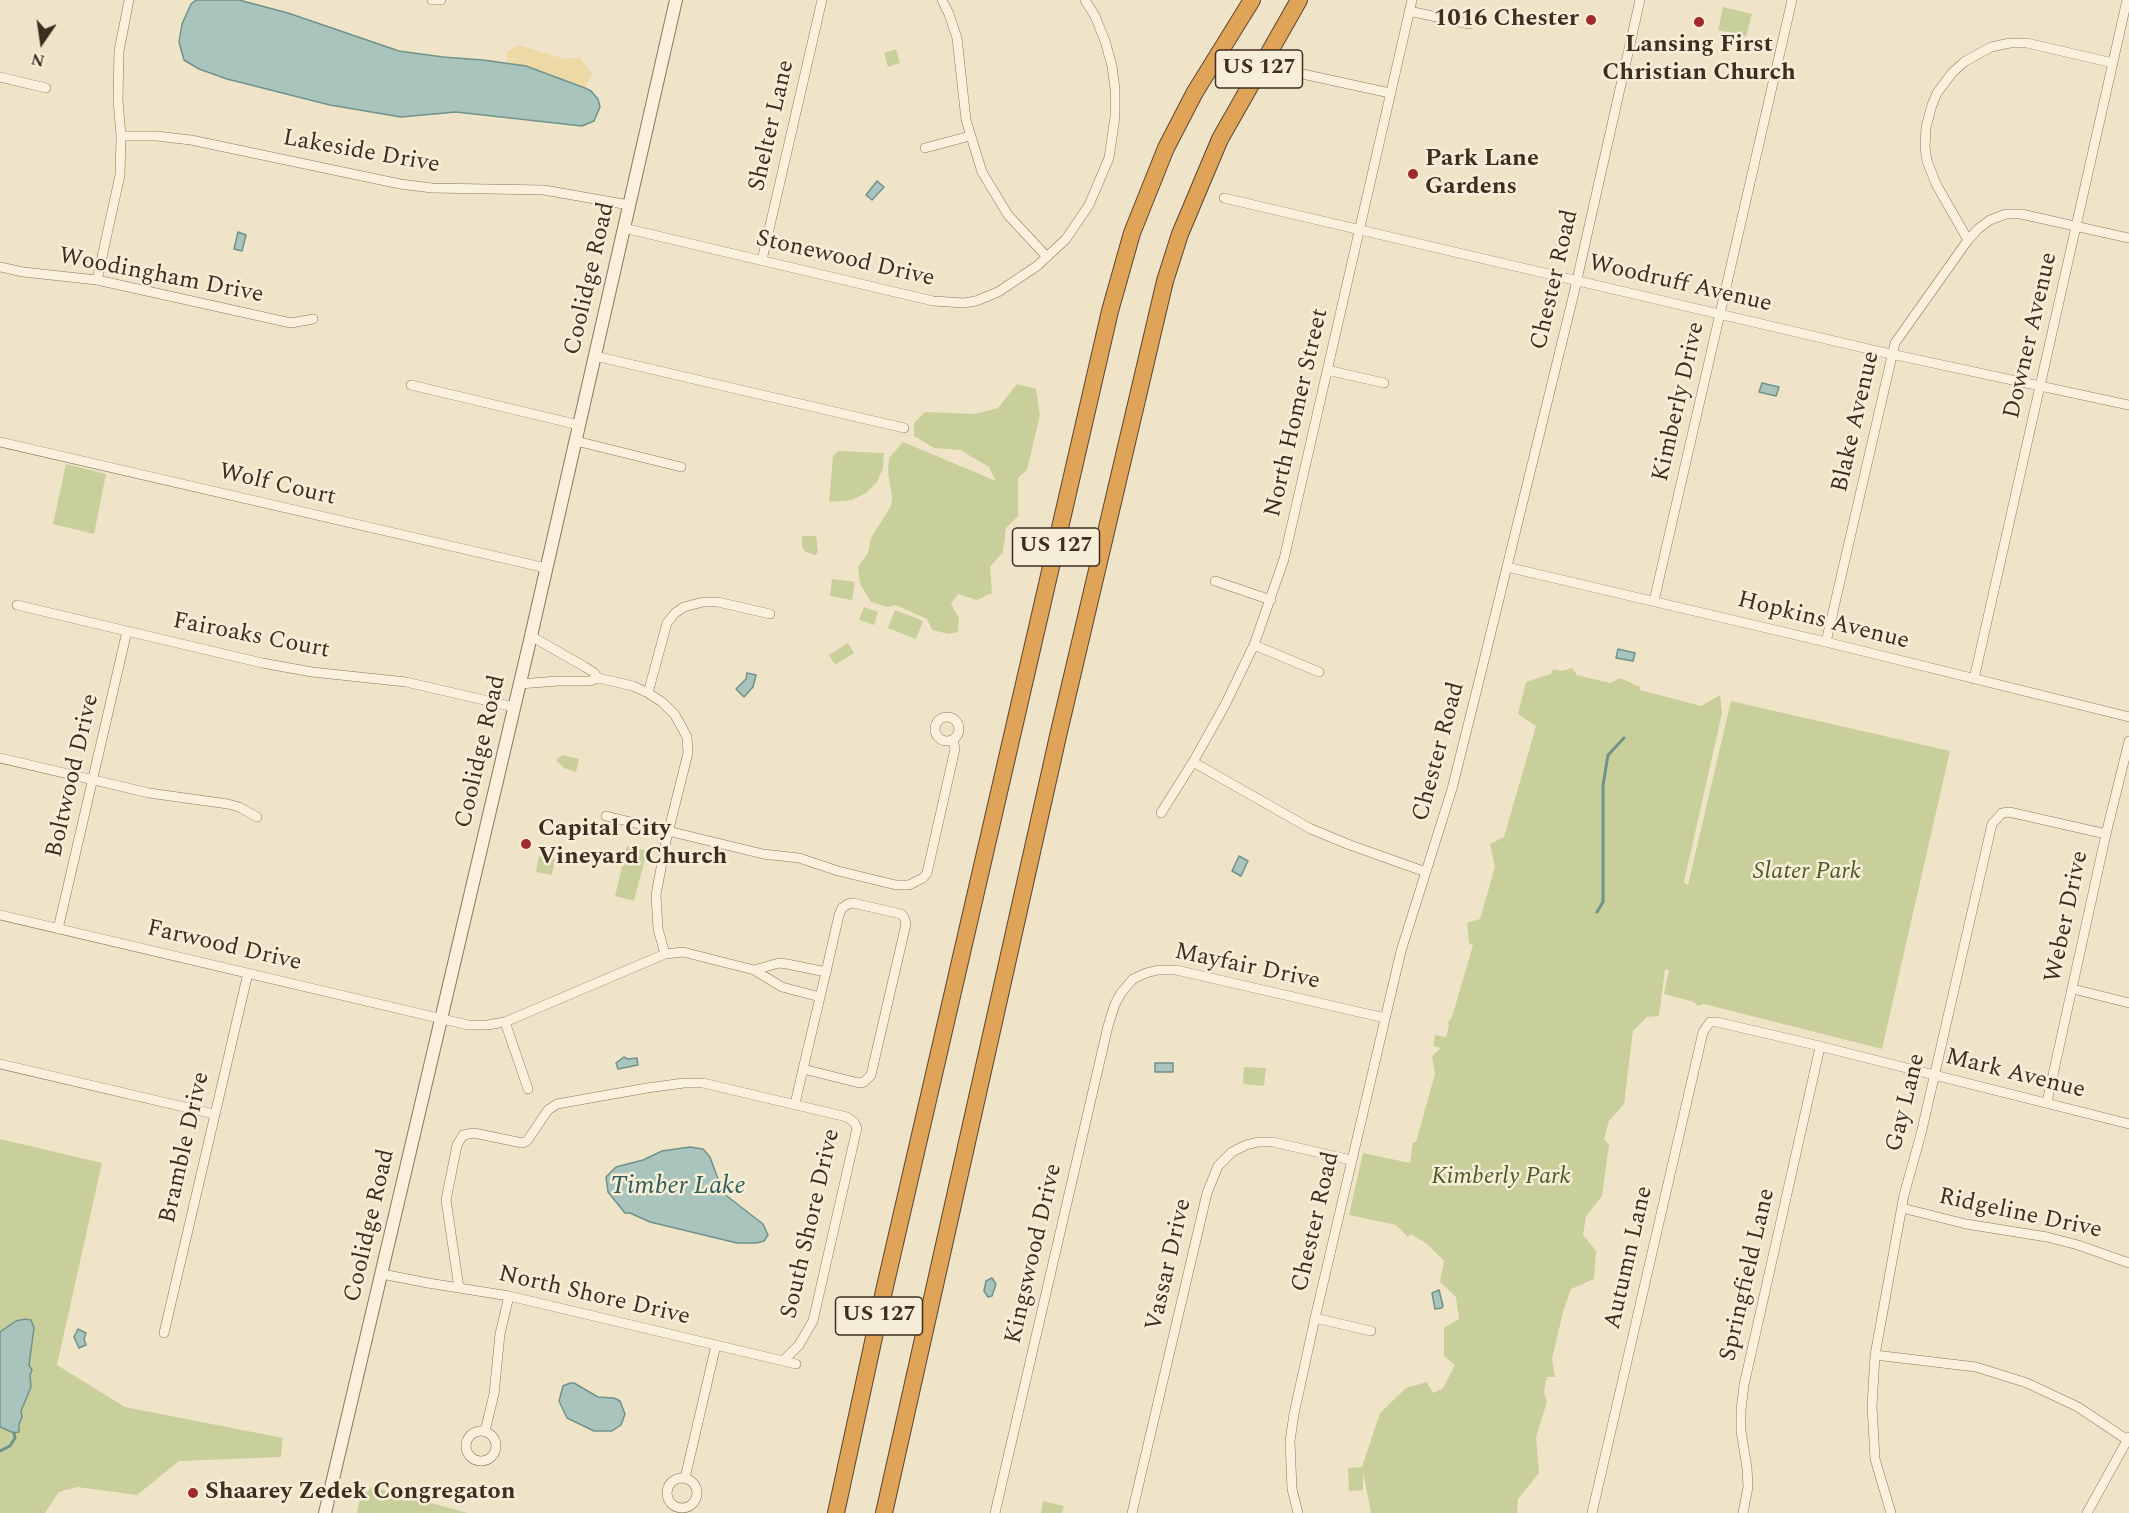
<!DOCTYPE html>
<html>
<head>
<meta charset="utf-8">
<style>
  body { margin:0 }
  #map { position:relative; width:2129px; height:1513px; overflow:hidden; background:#f0e4c8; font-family:Spectral,serif }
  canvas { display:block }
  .north { position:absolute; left:12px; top:12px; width:60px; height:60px; -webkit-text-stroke:4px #f7eed8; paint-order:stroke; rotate:193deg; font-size:16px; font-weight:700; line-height:24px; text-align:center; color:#3d2e20 }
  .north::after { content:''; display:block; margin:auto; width:21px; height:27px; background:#3d2e20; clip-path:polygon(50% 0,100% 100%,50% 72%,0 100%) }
</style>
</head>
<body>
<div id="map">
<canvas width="2129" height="1513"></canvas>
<div class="north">N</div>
</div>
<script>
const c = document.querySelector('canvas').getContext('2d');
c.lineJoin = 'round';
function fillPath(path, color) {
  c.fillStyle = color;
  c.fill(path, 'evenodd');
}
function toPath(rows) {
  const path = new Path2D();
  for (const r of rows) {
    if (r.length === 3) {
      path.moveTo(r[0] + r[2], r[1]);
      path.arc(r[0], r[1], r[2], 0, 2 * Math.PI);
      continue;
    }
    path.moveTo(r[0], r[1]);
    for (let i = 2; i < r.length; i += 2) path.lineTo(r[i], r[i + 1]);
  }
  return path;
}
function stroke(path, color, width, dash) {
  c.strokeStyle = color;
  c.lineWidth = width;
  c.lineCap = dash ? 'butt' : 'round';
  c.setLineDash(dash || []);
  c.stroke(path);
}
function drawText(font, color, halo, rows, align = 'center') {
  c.font = font + ' Spectral,serif';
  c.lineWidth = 5;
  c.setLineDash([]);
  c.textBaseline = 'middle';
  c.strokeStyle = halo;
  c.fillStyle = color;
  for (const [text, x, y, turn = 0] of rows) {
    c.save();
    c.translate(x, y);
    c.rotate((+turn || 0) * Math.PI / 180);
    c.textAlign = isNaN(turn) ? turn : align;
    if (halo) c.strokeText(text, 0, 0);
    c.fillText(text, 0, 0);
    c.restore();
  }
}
fillPath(toPath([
  [1723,7,1752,14,1746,37,1718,30],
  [896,49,900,63,888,67,884,53],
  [1017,384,1036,389,1040,415,1027,470,1018,478,1018,516,1006,528,1003,552,990,567,992,593,977,600,958,594,951,604,959,618,958,632,949,634,932,630,927,619,895,605,888,607,871,602,860,584,858,567,868,553,871,538,891,506,892,497,888,472,889,458,903,442,996,481,989,467,960,450,934,448,914,436,914,423,925,412,975,414,998,408],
  [838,451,884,453,883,468,877,482,866,493,852,500,829,502,833,456],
  [66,464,106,474,94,534,53,524],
  [802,536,816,536,818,552,815,555,804,551,802,545],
  [832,579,855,582,852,600,830,596],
  [864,607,878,612,874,625,859,620],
  [895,610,923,621,916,639,888,628],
  [848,643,854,653,835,665,829,655],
  [1572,668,1577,675,1610,683,1620,678,1640,687,1640,690,1701,706,1720,695,1722,713,1684,882,1688,885,1731,701,1950,751,1882,1049,1704,1004,1698,1006,1694,1002,1664,994,1669,970,1665,969,1659,1016,1647,1017,1633,1031,1624,1104,1609,1121,1604,1139,1609,1145,1602,1196,1586,1216,1583,1235,1596,1251,1594,1279,1571,1289,1563,1312,1552,1359,1555,1377,1547,1377,1544,1392,1547,1402,1536,1437,1539,1473,1518,1499,1517,1513,1371,1513,1363,1472,1363,1490,1349,1491,1348,1468,1362,1467,1380,1413,1406,1388,1427,1382,1433,1393,1443,1388,1455,1365,1444,1356,1444,1328,1459,1319,1456,1297,1440,1282,1444,1261,1427,1244,1411,1234,1408,1237,1396,1225,1349,1215,1363,1153,1410,1163,1413,1142,1416,1142,1435,1074,1432,1056,1441,1048,1433,1046,1435,1035,1446,1037,1449,1025,1448,1022,1452,1017,1473,945,1469,943,1467,923,1480,919,1495,867,1490,844,1504,837,1536,726,1518,714,1526,682,1551,674,1553,669,1562,671],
  [562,755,579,759,576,772,564,768,556,760],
  [627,846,647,851,634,901,615,896],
  [539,856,555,859,552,875,536,872],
  [1244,1067,1266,1068,1264,1086,1243,1084],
  [0,1139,102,1163,57,1365,125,1407,283,1438,281,1457,179,1461,137,1495,77,1487,59,1492,45,1513,0,1513],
  [372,1487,468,1513,357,1513,360,1498],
  [1043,1501,1064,1506,1062,1513,1041,1513]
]), '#c9cf9b');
fillPath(toPath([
  [518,45,565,59,579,57,593,75,590,77,585,88,549,73,507,63,507,52]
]), '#ecd9a5');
const water = toPath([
  [196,0,239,0,288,13,399,51,443,57,483,60,526,66,585,88,591,91,598,99,600,107,594,121,582,126,456,112,401,117,330,105,227,79,199,69,184,60,179,42,182,24,191,4,196,0],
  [877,181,884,187,872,200,866,195,877,181],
  [238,232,246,235,242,251,234,249,238,232],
  [1762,383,1779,387,1776,396,1759,392,1762,383],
  [1618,649,1635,653,1633,661,1616,658,1618,649],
  [747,673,756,675,753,687,744,697,736,689,746,679,747,673],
  [1239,856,1248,861,1241,876,1232,871,1239,856],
  [624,1057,628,1059,637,1058,638,1065,618,1069,616,1063,624,1057],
  [1155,1063,1173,1063,1173,1072,1155,1072,1155,1063],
  [690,1147,703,1149,710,1157,723,1193,763,1224,768,1235,764,1241,756,1243,737,1243,650,1222,630,1213,625,1213,608,1192,606,1177,616,1167,643,1160,662,1151,690,1147],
  [992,1278,996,1284,992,1296,988,1297,984,1291,986,1281,992,1278],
  [1439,1290,1443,1306,1442,1308,1435,1309,1432,1293,1439,1290],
  [25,1319,31,1320,34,1328,29,1365,32,1370,30,1375,31,1387,21,1411,22,1417,19,1424,19,1432,14,1433,0,1427,0,1332,16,1321,25,1319],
  [78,1329,86,1333,84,1339,86,1345,79,1348,74,1337,78,1329],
  [570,1383,574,1383,598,1397,614,1398,620,1401,625,1414,621,1425,612,1431,594,1431,567,1418,559,1401,563,1386,570,1383]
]);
fillPath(water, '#a9c4bc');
stroke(water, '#6f938a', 1.5);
stroke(toPath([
  [1597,912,1603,902,1603,785,1608,755,1624,738],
  [0,1451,10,1446,15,1438,14,1433]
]), '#6f938a', 3);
const minor = toPath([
  [432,0,441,0],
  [942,0,949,14,957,38,966,120,982,172,1008,215,1047,257],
  [1409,11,1469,24],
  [1284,70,1390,93],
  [0,77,46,88],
  [121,136,156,136,191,140,400,184,432,188,544,190,629,205],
  [925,148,970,136],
  [1224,198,1877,351,2129,405],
  [624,228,933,301,964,303,976,301,998,292,1037,266,1066,239,1089,205,1109,158,1115,117,1115,89,1112,66,1105,41,1095,16,1085,0],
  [1968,240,1936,184,1927,161,1925,147,1926,127,1932,105,1937,93,1952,73,1964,62,1991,47,2010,43,2027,43,2113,63],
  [762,260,822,0],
  [0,267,23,272,97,280,291,323,313,319],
  [97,280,120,175,121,136,118,100,119,51,129,0],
  [595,356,904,428],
  [1327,370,1384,383],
  [411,385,579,425],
  [576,441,681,467],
  [0,442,546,568],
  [1507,567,1826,642,2129,717],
  [1215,581,1271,600],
  [1654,601,1792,0],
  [17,605,262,663,312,672,406,682,514,707],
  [1826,642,1895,343,1968,240,1978,229,1990,220,2006,214,2021,214,2129,238],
  [1254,645,1319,672],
  [598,678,633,686,648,693,662,702,675,715,687,737,688,753,666,841,656,895,658,929,665,954],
  [1974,679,2127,0],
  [519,684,558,681,590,681,598,678,593,672,585,667,531,636],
  [648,693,667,623,675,613,684,607,703,602,718,602,770,614],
  [947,729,12],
  [0,758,149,793,228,804,239,807,257,817],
  [1193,762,1311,829,1350,845,1426,872],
  [1161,813,1193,762,1225,705,1254,645,1284,559,1412,0],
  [606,816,763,854,799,858,838,871,896,885,909,885,923,878,927,873,955,749,953,740],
  [0,915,468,1025,487,1025,505,1022,665,954,683,952,754,970,782,987,820,997],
  [58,929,127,631],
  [754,970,779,963,787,964,826,972],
  [2073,989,2129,1003],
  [505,1022,528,1089],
  [0,1064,214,1114],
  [2047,1102,2106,834,2129,741],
  [795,1104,803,1069,826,972,839,915,842,908,848,904,853,903,901,914,904,917,906,924,871,1075,864,1082,859,1083,803,1069],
  [1902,1208,1966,1224,2047,1237,2078,1245,2129,1263],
  [382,1274,428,1283,509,1296,796,1364],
  [459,1288,446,1200,457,1145,463,1135,474,1133,522,1143,527,1141,548,1110,557,1104,647,1088,684,1083,703,1083,847,1117,854,1122,857,1128,813,1321,799,1345,784,1360],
  [1315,1318,1371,1331],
  [164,1333,248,973],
  [1875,1355,1976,1367,2027,1383,2078,1407,2129,1441],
  [481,1446,15],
  [485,1431,494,1394,500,1334,509,1296],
  [682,1493,15],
  [685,1478,716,1345],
  [995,1513,1108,1026,1115,1004,1121,993,1133,979,1146,973,1158,970,1176,970,1385,1018],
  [1132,1513,1207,1193,1218,1166,1232,1152,1246,1145,1258,1142,1273,1142,1351,1160],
  [1298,1513,1292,1489,1290,1441,1294,1414,1315,1318,1401,951,1452,789,1478,685,1574,293,1640,0],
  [1592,1513,1703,1032,1710,1022,1717,1022,1811,1044,2129,1124],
  [1743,1513,1748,1487,1747,1468,1741,1431,1741,1410,1744,1385,1820,1047],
  [1891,1513,1875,1459,1872,1406,1875,1355,1904,1195,1921,1134,1992,824,2002,813,2009,812,2106,834],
  [2087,1513,2129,1437]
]);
const tertiary = toPath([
  [325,1513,531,636,676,0]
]);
const motorway = toPath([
  [836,1513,884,1291,1110,311,1132,233,1166,148,1195,92,1252,0],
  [884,1513,1058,736,1165,281,1180,234,1220,139,1299,0]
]);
stroke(minor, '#8d765c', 10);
stroke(tertiary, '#8d765c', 14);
stroke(motorway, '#5b4430', 18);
stroke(minor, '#faf1dc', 9);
stroke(tertiary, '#faf1dc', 12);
stroke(motorway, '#e0a458', 16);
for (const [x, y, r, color] of [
  [1591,20,6,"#9e2a2b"],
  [1699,22,6,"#9e2a2b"],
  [1413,174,6,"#9e2a2b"],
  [526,844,6,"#9e2a2b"],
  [193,1493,6,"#9e2a2b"]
]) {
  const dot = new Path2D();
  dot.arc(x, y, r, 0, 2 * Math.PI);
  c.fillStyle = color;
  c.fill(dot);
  stroke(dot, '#f7eed8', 2);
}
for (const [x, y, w] of [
  [1259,69,87],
  [1056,547,87],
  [879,1316,87]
]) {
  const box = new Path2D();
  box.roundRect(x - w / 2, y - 19, w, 38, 4.5);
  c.fillStyle = '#f7eed8';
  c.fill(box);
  stroke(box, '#3d2e20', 1.5);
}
drawText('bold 22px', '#3d2e20', null, [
  ["US 127",1259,69],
  ["US 127",1056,547],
  ["US 127",879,1316]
]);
drawText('bold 24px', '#3d2e20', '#f7eed8', [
  ["1016 Chester",1579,20,"right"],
  ["Lansing First",1699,46,"center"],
  ["Christian Church",1699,74,"center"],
  ["Park Lane",1425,160],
  ["Gardens",1425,188],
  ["Capital City",538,830],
  ["Vineyard Church",538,858],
  ["Shaarey Zedek Congregaton",205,1493]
], 'left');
drawText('24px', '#3d2e20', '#f7eed8', [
  ["Shelter Lane",773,126,-77],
  ["Lakeside Drive",361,153,10],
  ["Stonewood Drive",845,260,13],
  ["Woodingham Drive",161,277,11],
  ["Coolidge Road",591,279,-77],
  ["Chester Road",1556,280,-77],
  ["Woodruff Avenue",1680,285,13],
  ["Downer Avenue",2032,336,-77],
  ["Kimberly Drive",1680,402,-77],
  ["North Homer Street",1298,413,-77],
  ["Blake Avenue",1857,422,-77],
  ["Wolf Court",277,486,13],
  ["Hopkins Avenue",1823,622,14],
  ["Fairoaks Court",251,637,11],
  ["Coolidge Road",482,752,-77],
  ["Chester Road",1440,752,-75],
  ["Boltwood Drive",74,776,-77],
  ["Weber Drive",2068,917,-78],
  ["Farwood Drive",224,947,13],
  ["Mayfair Drive",1247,968,12],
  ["Mark Avenue",2015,1075,14],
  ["Gay Lane",1907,1103,-76],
  ["Bramble Drive",186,1148,-77],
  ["Ridgeline Drive",2020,1215,12],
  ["Chester Road",1317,1222,-77],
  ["South Shore Drive",812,1224,-77],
  ["Coolidge Road",371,1226,-77],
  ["Kingswood Drive",1035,1254,-77],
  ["Autumn Lane",1630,1258,-77],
  ["Vassar Drive",1170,1265,-77],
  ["Springfield Lane",1749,1275,-77],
  ["North Shore Drive",594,1297,13]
]);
drawText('italic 24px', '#4d5a26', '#f7eed8', [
  ["Slater Park",1807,873],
  ["Kimberly Park",1501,1178]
]);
drawText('italic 26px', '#2f5d5a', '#f7eed8', [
  ["Timber Lake",678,1188]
]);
</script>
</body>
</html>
